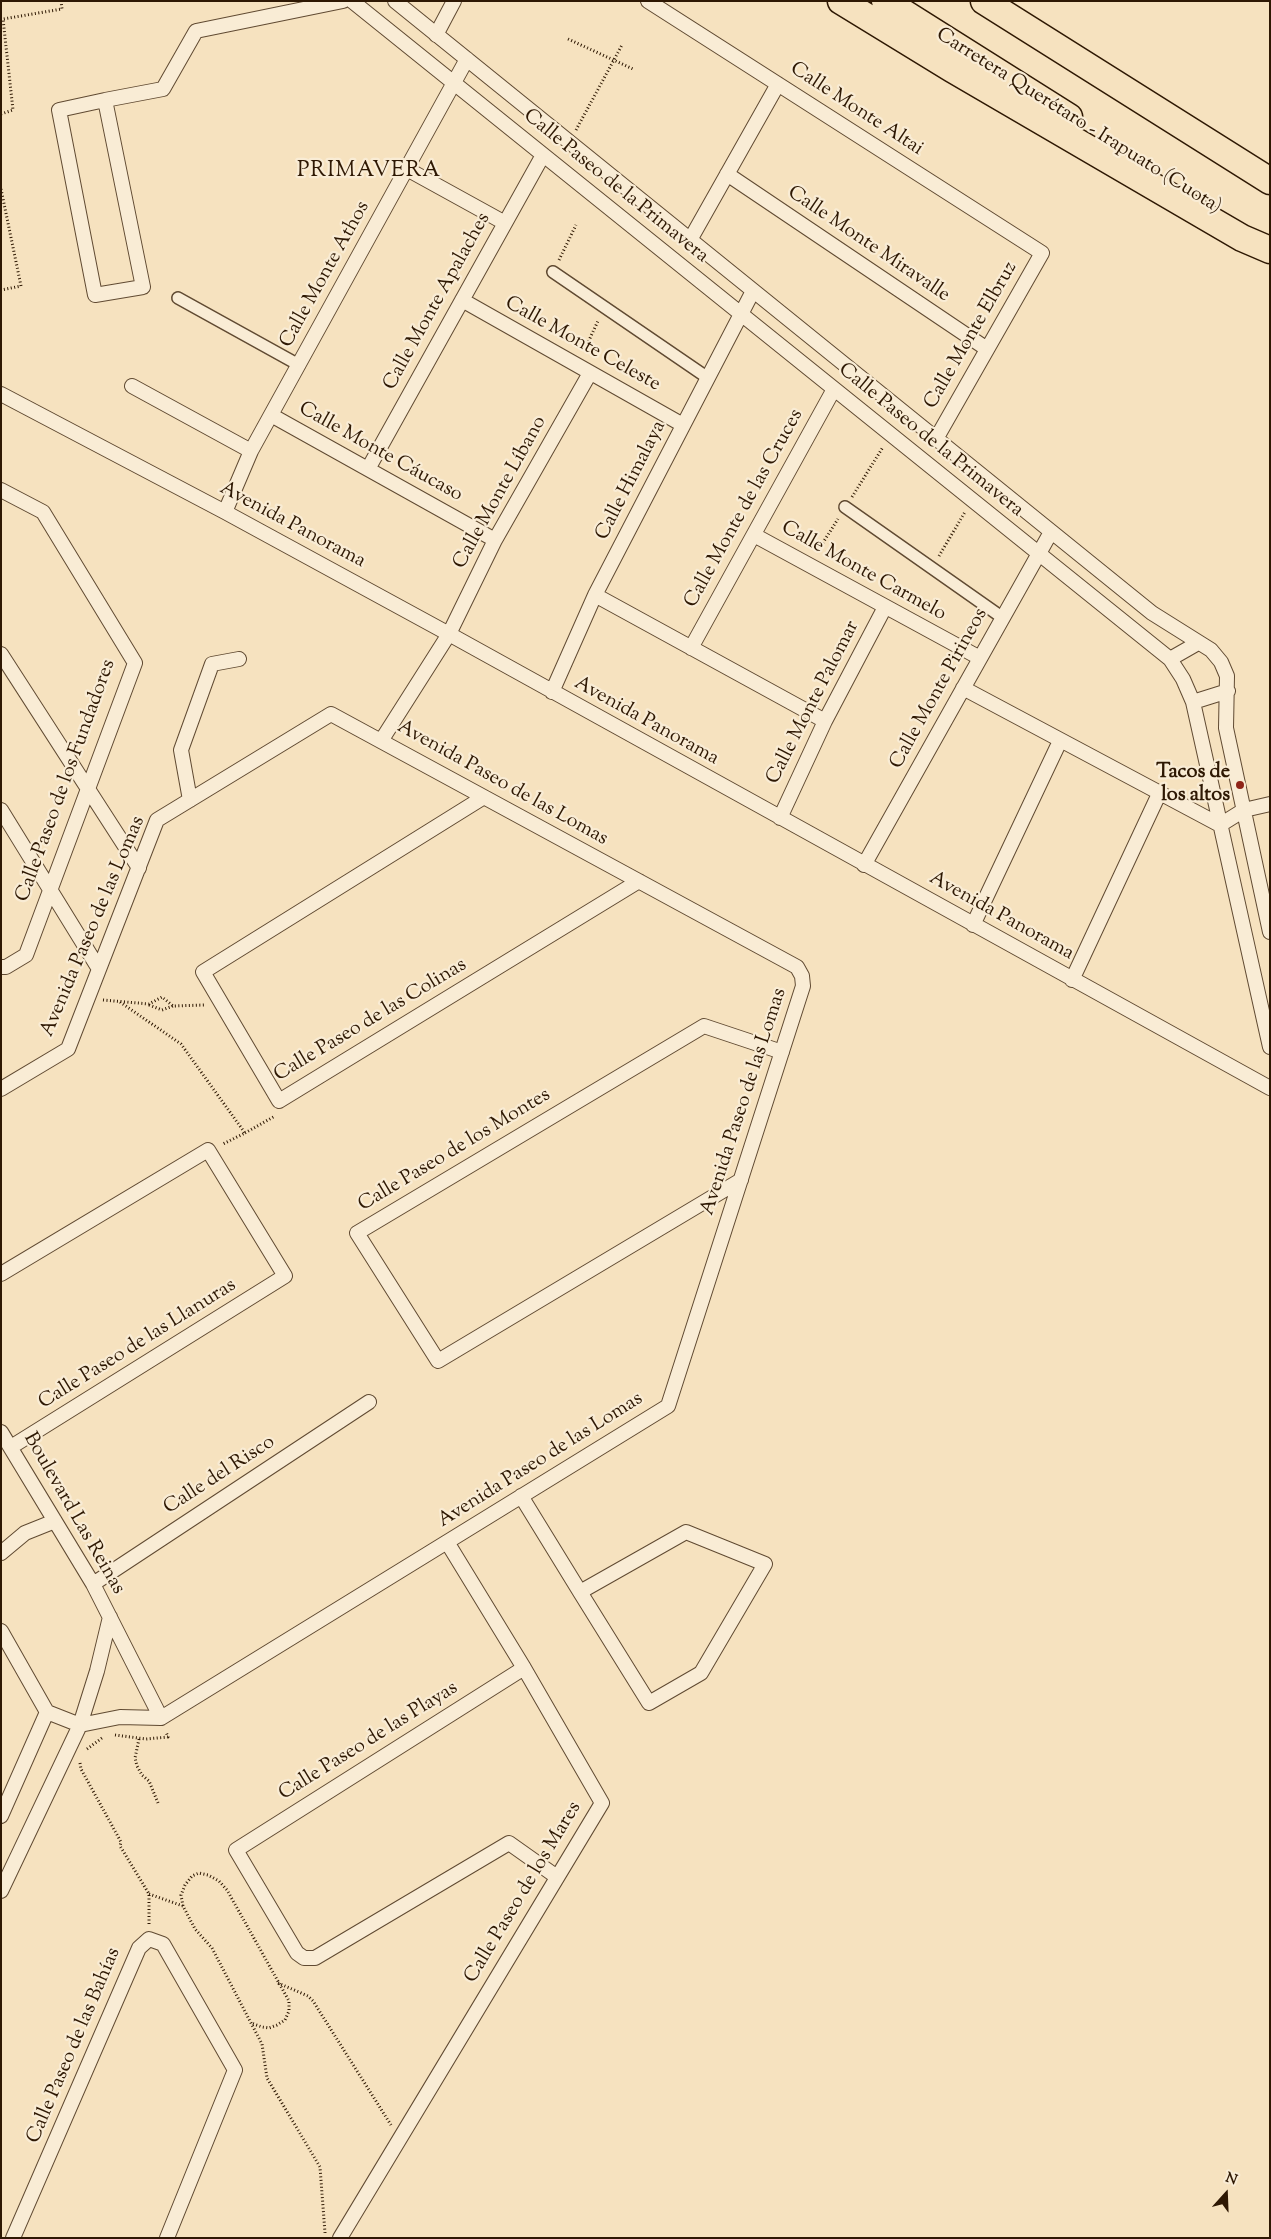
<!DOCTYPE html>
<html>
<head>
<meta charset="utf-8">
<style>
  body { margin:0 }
  #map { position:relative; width:1271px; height:2239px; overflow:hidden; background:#f6e2bf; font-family:"Sorts Mill Goudy",serif }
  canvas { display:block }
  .frame { position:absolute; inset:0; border:2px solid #2e1803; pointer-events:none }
  .north { position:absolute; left:1201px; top:2169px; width:50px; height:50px; -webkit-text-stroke:4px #f9ecd5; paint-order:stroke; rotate:20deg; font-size:14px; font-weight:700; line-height:20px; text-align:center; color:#2e1803 }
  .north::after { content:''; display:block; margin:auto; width:18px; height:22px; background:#2e1803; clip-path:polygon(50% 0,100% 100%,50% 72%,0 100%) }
</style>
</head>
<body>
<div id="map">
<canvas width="1271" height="2239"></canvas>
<div class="frame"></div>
<div class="north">N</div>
</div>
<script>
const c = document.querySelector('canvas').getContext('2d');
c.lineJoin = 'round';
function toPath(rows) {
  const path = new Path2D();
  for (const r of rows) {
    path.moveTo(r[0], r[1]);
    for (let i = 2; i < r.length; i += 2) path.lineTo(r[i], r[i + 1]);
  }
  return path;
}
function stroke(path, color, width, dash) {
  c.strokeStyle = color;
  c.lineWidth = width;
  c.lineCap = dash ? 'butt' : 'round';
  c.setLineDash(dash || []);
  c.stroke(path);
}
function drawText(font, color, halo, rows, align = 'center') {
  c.font = font + ' "Sorts Mill Goudy",serif';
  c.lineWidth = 4.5;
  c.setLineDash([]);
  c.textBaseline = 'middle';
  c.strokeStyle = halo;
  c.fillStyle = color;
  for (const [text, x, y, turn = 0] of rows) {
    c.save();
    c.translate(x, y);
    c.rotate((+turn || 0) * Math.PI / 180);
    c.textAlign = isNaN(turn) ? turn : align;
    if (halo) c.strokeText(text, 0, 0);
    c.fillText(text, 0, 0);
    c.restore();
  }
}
const pedestrian = toPath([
  [553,272,708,378],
  [178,298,299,365],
  [845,507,1003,618]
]);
const minor = toPath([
  [352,1,1170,659,1183,679,1193,702,1270,1047],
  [395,1,1152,613,1211,650,1221,662,1227,676,1226,728,1270,932],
  [648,1,1042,253,936,439],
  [436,35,454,1],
  [105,100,143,287,95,295,59,110,105,100,163,89,196,31,343,1],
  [407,169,505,223],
  [727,174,987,349],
  [690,240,778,84],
  [462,300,683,425],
  [132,386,251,451],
  [1,394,225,512,449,634,1270,1088],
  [271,415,495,540],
  [368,469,543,155],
  [1,490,43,512,135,663,26,955,6,967,1,967],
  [225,512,251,451,467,59],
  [754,535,980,658],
  [595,595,825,721],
  [691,648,834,389],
  [1,654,139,868],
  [1170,659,1198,643],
  [963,688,1220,825,1244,810,1270,804],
  [552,692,595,595,753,291],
  [1193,702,1228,691],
  [381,741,449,634,495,540,590,373],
  [484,797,203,972,279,1101,639,881],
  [190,800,181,750,212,664,239,659],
  [1,810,99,969],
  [780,818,825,721,885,607],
  [864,865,1051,532],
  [973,925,1060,741],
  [1072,980,1159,794],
  [1,1089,68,1049,157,820,331,714,797,967,802,976,803,986,668,1406,161,1718,120,1717,80,1725,47,1712],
  [741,1180,438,1361,357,1233,704,1026,782,1052],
  [1,1274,208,1150,285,1276,11,1447],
  [1,1432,93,1584,161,1718],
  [521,1496,580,1592,649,1703,701,1673,765,1564,686,1532,580,1592],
  [1,1553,25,1533,55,1521],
  [93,1584,369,1402],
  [1,1631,47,1712],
  [524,1668,236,1850,297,1953,304,1958,315,1958,509,1843,557,1877],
  [1,1816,47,1712],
  [1,1891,80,1725,97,1671,110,1617],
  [13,2238,139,1948,149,1939,163,1944,235,2070,167,2238],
  [340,2238,602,1803,524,1668,447,1542]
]);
const motorway = toPath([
  [841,1,952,69,1242,238,1270,250],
  [885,1,1069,117],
  [984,1,1270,181]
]);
stroke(pedestrian, '#604a32', 14);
stroke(minor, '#604a32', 16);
stroke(motorway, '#2e1803', 29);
stroke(toPath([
  [568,39,633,69],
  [1,114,13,110,3,19,62,9,61,1],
  [576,130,622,45],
  [1,189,21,286,1,290],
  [559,260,576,225],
  [584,351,598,321],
  [852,497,883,447],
  [817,552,838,519],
  [939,556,965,512],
  [103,1000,149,1004,162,997,173,1006,204,1005],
  [120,1002,181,1044,245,1133,223,1144],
  [149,1005,162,1010,173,1006],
  [245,1133,275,1116],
  [115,1735,146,1739,168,1737,166,1732],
  [139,1739,135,1758,137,1766,142,1775,149,1781,158,1803],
  [87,1749,102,1738],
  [80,1763,81,1769,121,1842,120,1846,149,1894,149,1926],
  [149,1894,183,1906,195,1929,212,1948,251,2023,262,2044,267,2078,320,2167,325,2233],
  [183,1906,181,1895,185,1885,192,1876,199,1873,208,1875,219,1881,227,1890,289,2001,289,2011,285,2020,277,2025,269,2028,262,2027,251,2023],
  [278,1983,308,1996,313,2001,391,2125]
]), '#2e1803', 3, [1, 2.5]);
stroke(pedestrian, '#f9ecd5', 11);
stroke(minor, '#f9ecd5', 14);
stroke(motorway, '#f6e2bf', 26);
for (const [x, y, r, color] of [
  [1240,785,5,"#8f2418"]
]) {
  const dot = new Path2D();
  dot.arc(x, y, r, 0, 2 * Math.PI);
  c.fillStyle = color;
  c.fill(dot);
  stroke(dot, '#f9ecd5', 2);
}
drawText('20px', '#2e1803', '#f9ecd5', [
  ["Calle Monte Altai",856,110,33],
  ["Carretera Querétaro - Irapuato (Cuota)",1078,122,32],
  ["Calle Paseo de la Primavera",615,187,39],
  ["Calle Monte Miravalle",868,245,34],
  ["Calle Monte Athos",326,275,-61],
  ["Calle Monte Apalaches",438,302,-61],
  ["Calle Monte Elbruz",972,336,-60],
  ["Calle Monte Celeste",582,345,29],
  ["Calle Paseo de la Primavera",930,441,39],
  ["Calle Monte Cáucaso",380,453,29],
  ["Calle Himalaya",632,481,-63],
  ["Calle Monte Líbano",501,493,-61],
  ["Calle Monte de las Cruces",745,509,-61],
  ["Avenida Panorama",292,526,28],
  ["Calle Monte Carmelo",863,572,29],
  ["Calle Monte Pirineos",940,689,-61],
  ["Calle Monte Palomar",814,703,-63],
  ["Avenida Panorama",646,722,29],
  ["Calle Paseo de los Fundadores",67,781,-70],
  ["Avenida Paseo de las Lomas",502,784,29],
  ["Avenida Panorama",1001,917,29],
  ["Avenida Paseo de las Lomas",94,927,-67],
  ["Calle Paseo de las Colinas",371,1021,-31],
  ["Avenida Paseo de las Lomas",745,1102,-72],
  ["Calle Paseo de los Montes",455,1151,-31],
  ["Calle Paseo de las Llanuras",138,1345,-32],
  ["Avenida Paseo de las Lomas",541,1461,-32],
  ["Calle del Risco",220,1476,-33],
  ["Boulevard Las Reinas",73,1514,60],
  ["Calle Paseo de las Playas",369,1742,-32],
  ["Calle Paseo de los Mares",524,1893,-59],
  ["Calle Paseo de las Bahías",75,2046,-67]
]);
drawText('bold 20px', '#2e1803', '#f9ecd5', [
  ["Tacos de",1230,774],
  ["los altos",1230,797]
], 'right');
c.letterSpacing = '1px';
drawText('22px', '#2e1803', '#f9ecd5', [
  ["PRIMAVERA",369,172]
]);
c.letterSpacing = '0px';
</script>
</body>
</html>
